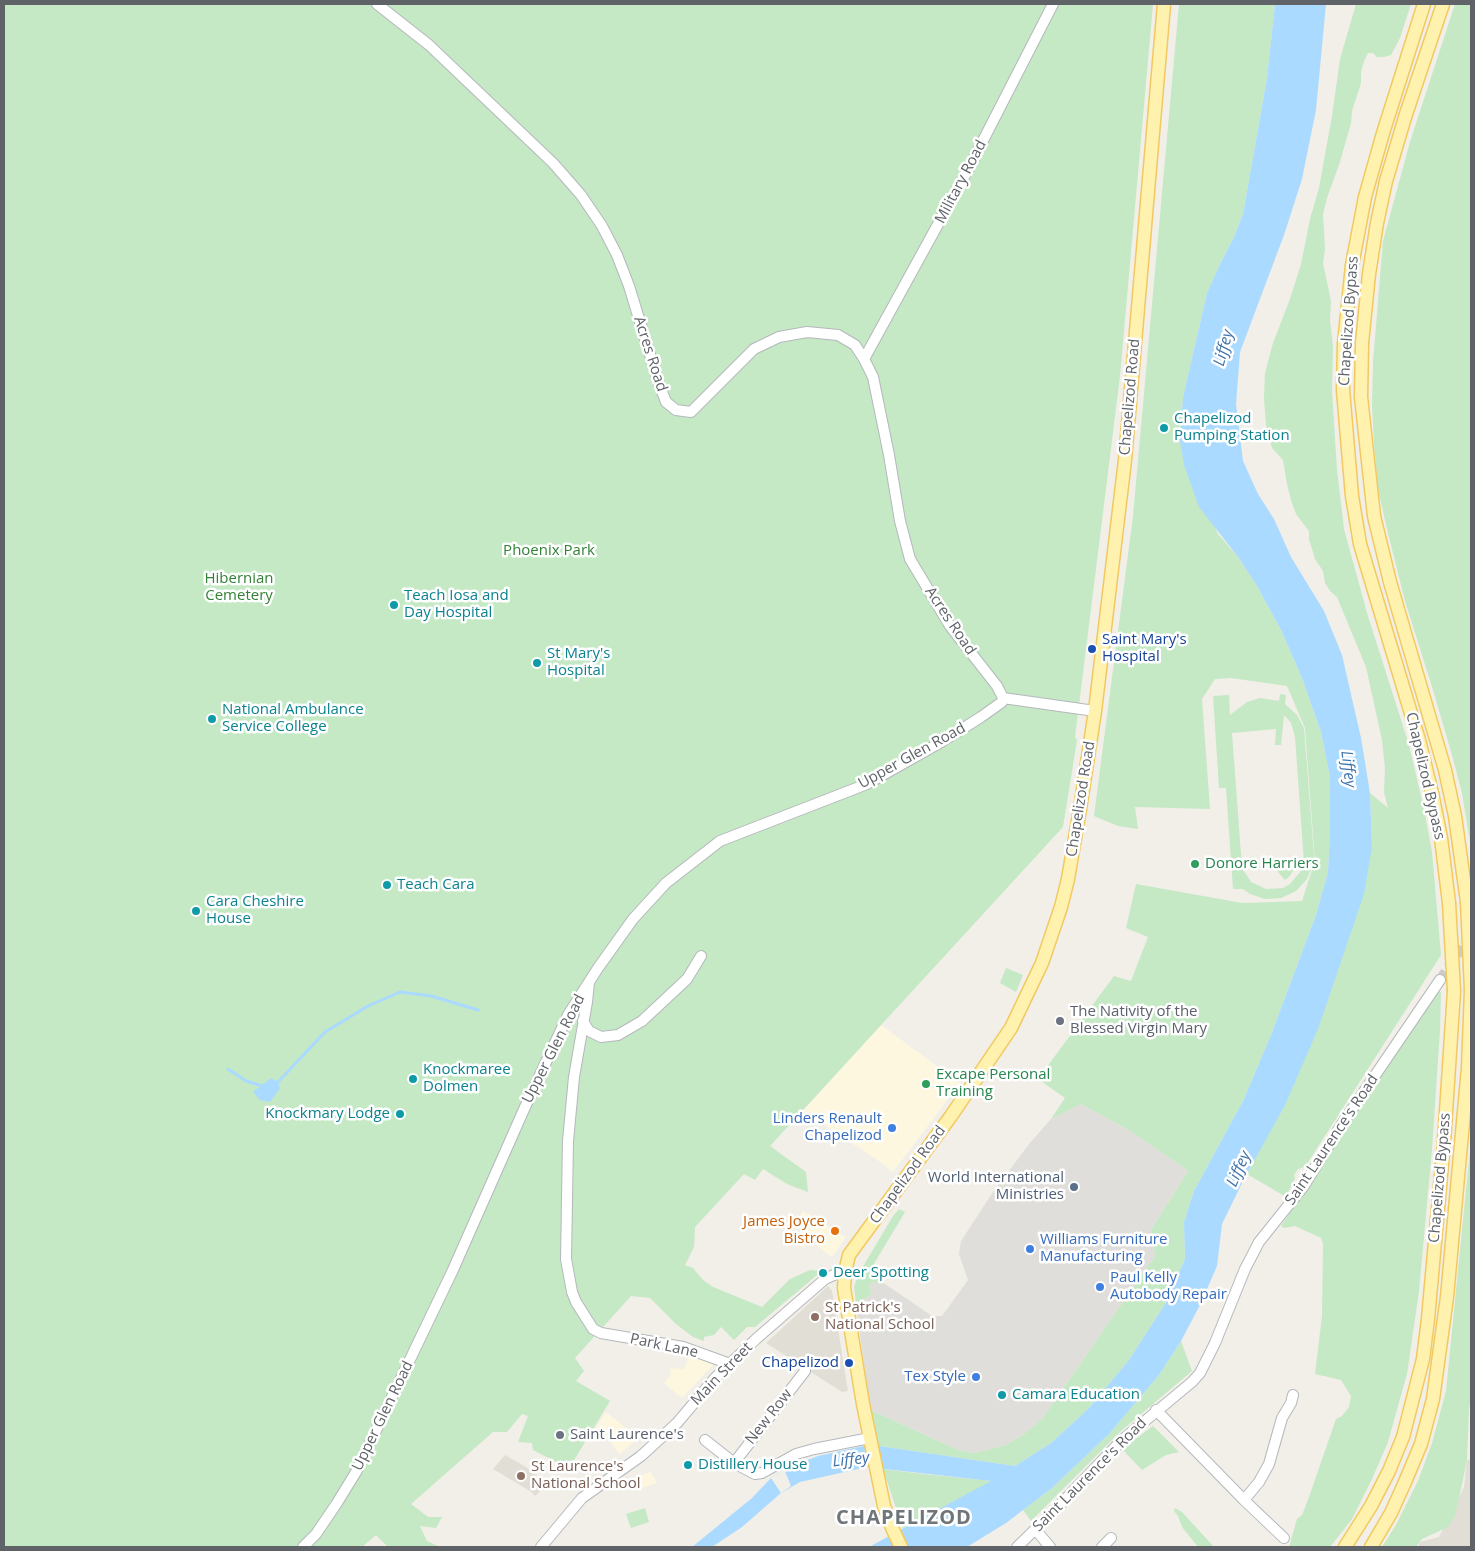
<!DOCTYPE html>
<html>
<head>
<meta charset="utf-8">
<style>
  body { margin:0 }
  #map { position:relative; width:1475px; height:1551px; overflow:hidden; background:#f1efe8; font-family:"Open Sans",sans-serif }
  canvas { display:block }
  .frame { position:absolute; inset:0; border:5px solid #5f6368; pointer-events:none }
</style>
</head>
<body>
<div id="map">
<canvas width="1475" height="1551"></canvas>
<div class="frame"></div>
</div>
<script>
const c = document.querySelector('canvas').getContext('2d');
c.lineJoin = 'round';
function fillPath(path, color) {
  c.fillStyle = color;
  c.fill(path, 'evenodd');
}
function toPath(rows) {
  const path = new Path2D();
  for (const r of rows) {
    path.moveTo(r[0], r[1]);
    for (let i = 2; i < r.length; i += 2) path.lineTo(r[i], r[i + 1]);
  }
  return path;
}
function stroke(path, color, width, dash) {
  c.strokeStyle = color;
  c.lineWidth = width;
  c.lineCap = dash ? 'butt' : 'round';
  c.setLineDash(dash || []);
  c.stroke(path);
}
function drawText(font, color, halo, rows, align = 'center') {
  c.font = font + ' "Open Sans",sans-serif';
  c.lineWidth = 5;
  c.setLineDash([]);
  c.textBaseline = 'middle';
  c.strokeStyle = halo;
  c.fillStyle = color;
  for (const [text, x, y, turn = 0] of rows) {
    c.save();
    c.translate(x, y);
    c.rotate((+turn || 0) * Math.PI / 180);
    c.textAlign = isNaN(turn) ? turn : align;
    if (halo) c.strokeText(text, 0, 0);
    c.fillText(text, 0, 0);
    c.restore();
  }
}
fillPath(toPath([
  [881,1025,960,1083,893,1172,879,1161,803,1111],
  [803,1211,846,1237,832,1257,810,1241,804,1248,796,1243,807,1228,797,1221],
  [691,1353,712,1362,713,1365,682,1398,664,1383,670,1376,671,1368,684,1369],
  [606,1412,638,1438,620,1454,604,1435,601,1435,595,1429],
  [651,1472,657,1483,642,1488,638,1476]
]), '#fef7e0');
fillPath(toPath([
  [1081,1104,1132,1132,1188,1171,1151,1230,1155,1256,1042,1419,1024,1434,1006,1445,975,1453,958,1450,870,1410,856,1304,871,1295,870,1282,885,1284,932,1316,942,1316,968,1280,959,1254,961,1241,991,1195,1029,1144,1051,1119]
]), '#e0deda');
fillPath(toPath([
  [828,1286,832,1291,848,1391,842,1392,766,1343],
  [505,1455,531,1470,533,1468,535,1470,533,1472,536,1476,534,1477,540,1485,540,1491,535,1496,530,1491,493,1469],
  [1467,1460,1471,1460,1471,1547,1418,1547,1420,1542,1439,1537,1464,1487]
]), '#e1ded6');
fillPath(toPath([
  [4,4,1153,4,1120,376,1075,737,1077,740,1063,827,770,1146,806,1172,808,1192,787,1184,763,1169,755,1180,744,1174,695,1227,694,1247,685,1265,693,1268,703,1280,713,1287,762,1307,790,1279,810,1270,822,1271,755,1327,747,1327,734,1340,721,1327,714,1335,704,1337,704,1341,693,1337,676,1324,650,1298,631,1296,575,1358,584,1371,576,1381,610,1401,568,1470,562,1465,533,1450,532,1443,518,1442,528,1416,522,1414,507,1432,493,1432,411,1504,428,1517,442,1517,436,1528,420,1526,427,1541,440,1547,388,1547,376,1535,362,1547,4,1547],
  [1179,4,1275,4,1267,78,1243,214,1233,239,1220,264,1207,293,1183,397,1180,441,1218,534,1238,557,1257,586,1281,630,1302,678,1321,732,1330,777,1330,830,1328,872,1316,915,1271,1035,1244,1099,1194,1191,1184,1222,1185,1259,1165,1304,1129,1360,1089,1408,1051,1443,1015,1466,879,1446,870,1410,958,1450,975,1453,1006,1445,1024,1434,1042,1419,1155,1256,1151,1230,1188,1171,1132,1132,1081,1104,1051,1119,1065,1098,1038,1079,1114,976,1131,981,1148,937,1126,928,1136,884,1242,903,1302,901,1315,861,1305,728,1287,686,1231,678,1215,679,1202,699,1210,809,1135,807,1138,829,1118,826,1094,816,1133,516],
  [1356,4,1411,4,1400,38,1391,55,1384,57,1377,57,1373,53,1368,53,1364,61,1361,72,1361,83,1352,111,1351,123,1340,162,1327,198,1323,214,1325,249,1323,263,1331,301,1330,320,1333,346,1332,392,1337,470,1344,529,1367,613,1409,745,1424,809,1432,852,1441,955,1305,1167,1298,1169,1294,1175,1295,1178,1286,1197,1247,1174,1258,1153,1372,846,1370,793,1388,808,1384,792,1385,768,1382,740,1366,667,1337,597,1330,591,1325,583,1323,571,1315,559,1309,539,1309,531,1296,514,1291,500,1287,484,1283,460,1272,448,1266,425,1264,398,1265,373,1273,343,1290,299,1301,264,1310,219,1319,188,1332,116,1340,59],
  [1455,4,1471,4,1471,848,1462,793,1452,755,1433,690,1405,601,1387,529,1378,489,1374,444,1372,406,1373,362,1383,241,1410,142],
  [1280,694,1286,695,1285,704,1297,715,1304,728,1314,855,1313,864,1307,879,1296,891,1281,898,1265,899,1250,894,1243,889,1233,889,1226,788,1219,788,1213,696,1229,695,1230,715,1247,702,1260,698,1279,701],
  [1284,715,1291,723,1295,737,1304,863,1301,871,1290,884,1283,888,1266,889,1251,882,1242,868,1232,733,1276,729,1275,745,1281,745],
  [1300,858,1301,860,1299,861,1289,877,1285,880,1278,872,1275,863,1298,859],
  [1006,968,1023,975,1016,992,1000,983],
  [1437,992,1441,992,1440,1030,1432,1149,1419,1291,1407,1374,1398,1406,1388,1442,1372,1479,1352,1519,1330,1547,1289,1547,1297,1519,1302,1515,1309,1497,1336,1419,1342,1416,1349,1407,1351,1396,1341,1380,1315,1374,1322,1316,1323,1244,1321,1238,1295,1226,1284,1228,1281,1226,1311,1182,1345,1127],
  [1471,1140,1471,1395,1469,1409,1467,1460,1462,1484,1455,1516,1448,1527,1422,1539,1416,1547,1382,1547,1396,1525,1418,1481,1432,1443,1446,1391],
  [899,1209,905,1212,869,1272,885,1284,870,1282,871,1295,856,1304,854,1287,858,1275,893,1216],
  [1181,1341,1192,1371,1121,1431,1031,1521,1023,1510,1052,1488,1109,1434,1159,1375],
  [1153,1426,1179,1452,1166,1455,1142,1470,1122,1449],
  [883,1469,924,1474,992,1481,903,1529],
  [645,1508,649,1522,631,1528,626,1514],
  [1175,1508,1182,1512,1214,1547,1198,1547,1182,1527,1178,1516,1174,1511]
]), '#c5e8c5');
fillPath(toPath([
  [1275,4,1326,4,1316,110,1302,179,1284,235,1240,352,1236,404,1243,461,1258,494,1274,519,1291,557,1324,611,1342,655,1361,738,1370,793,1372,846,1364,894,1318,1029,1285,1105,1244,1179,1222,1224,1217,1266,1200,1305,1181,1341,1159,1375,1109,1434,1052,1488,1006,1523,967,1547,869,1547,991,1481,867,1467,800,1482,781,1493,742,1527,712,1547,692,1547,752,1498,771,1478,784,1469,818,1456,863,1446,879,1446,1015,1466,1051,1443,1089,1408,1129,1360,1165,1304,1185,1259,1184,1222,1194,1191,1244,1099,1271,1035,1316,915,1328,872,1330,830,1330,777,1321,732,1302,678,1281,630,1257,586,1238,557,1199,507,1184,465,1180,441,1183,397,1207,293,1220,264,1233,239,1243,214,1267,78],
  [271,1078,278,1082,280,1088,270,1102,260,1100,253,1092]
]), '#aadaff');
fillPath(toPath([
  [784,1469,791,1486,781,1493,771,1478]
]), '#f1efe8');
stroke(toPath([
  [228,1069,246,1081,263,1086,266,1085],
  [274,1083,278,1082,325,1032,368,1006,400,992,431,996,478,1010]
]), '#aadaff', 3);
stroke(toPath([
  [1440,980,1470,935]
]), '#ccccc8', 10, [10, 5]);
const minor = toPath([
  [377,4,429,45,553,163,581,195,602,226,617,255,629,286,658,381,666,402,676,410,691,412,754,349,779,337,807,332,838,335,855,345,864,359,873,377,889,455,900,521,910,559,950,626,997,686,1003,698],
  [864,359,970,166,1053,4],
  [1003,698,1095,711],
  [589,982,587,1002,574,1077,568,1141,566,1259,572,1292,576,1302,593,1329,601,1333,683,1347,730,1364],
  [583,1021,589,1031,601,1037,618,1035,642,1021,687,979,701,956],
  [1156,1410,1244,1500,1284,1538],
  [705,1440,734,1463,755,1474,762,1473,796,1454,814,1449,870,1438],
  [734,1463,805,1371],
  [1244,1500,1259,1482,1269,1464,1282,1418,1291,1403,1293,1395],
  [1035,1529,1050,1547],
  [303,1547,316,1534,337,1503,356,1472,452,1272,525,1107,568,1015,598,968,633,919,666,883,720,841,867,784,943,741,981,717,1002,702,1003,698],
  [541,1547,582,1498,641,1456,677,1423,716,1377,756,1339,825,1279,836,1274,845,1272],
  [1017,1547,1057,1508,1122,1440,1192,1382,1200,1373,1215,1343,1245,1269,1259,1242,1303,1187,1342,1124,1440,980],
  [1102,1547,1111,1538]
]);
const major = toPath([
  [1424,4,1383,133,1365,197,1352,265,1344,344,1343,390,1352,496,1360,544,1419,740,1432,793,1441,838,1449,903],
  [1443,4,1406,114,1386,181,1377,223,1369,274,1362,343,1361,397,1374,516,1390,582,1445,770,1455,816,1467,902],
  [901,1547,893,1530,884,1506,863,1404,844,1288,845,1272,849,1255,951,1116,1011,1028,1042,963,1061,907,1068,879,1080,809,1095,711,1125,460,1164,4],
  [1345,1547,1371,1506,1389,1471,1403,1437,1423,1359,1428,1319,1444,1142,1454,991],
  [1371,1547,1391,1513,1405,1482,1421,1444,1433,1399,1447,1297,1468,1068,1471,990]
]);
stroke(minor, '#b5b8bc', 12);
stroke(major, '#f2c960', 15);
stroke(minor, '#fff', 10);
stroke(major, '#fff2af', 12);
const majorBridge = toPath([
  [1467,902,1471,990],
  [1449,903,1454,991]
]);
stroke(majorBridge, '#f2c960', 15, []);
stroke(majorBridge, '#fff2af', 12);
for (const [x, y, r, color] of [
  [1164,428,5,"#0f9aa8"],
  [394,605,5,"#0f9aa8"],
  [1092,649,5,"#1a4fb4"],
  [537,663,5,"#0f9aa8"],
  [212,719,5,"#0f9aa8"],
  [1195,864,5,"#2e9e5b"],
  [387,885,5,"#0f9aa8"],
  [196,911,5,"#0f9aa8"],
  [1060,1021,5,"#6b7280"],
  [413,1079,5,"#0f9aa8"],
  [926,1084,5,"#2e9e5b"],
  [400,1114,5,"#0f9aa8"],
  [892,1128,5,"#3f7fe0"],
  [1074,1187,5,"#5c6f8a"],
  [835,1231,5,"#e8710a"],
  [1030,1249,5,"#3f7fe0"],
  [823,1273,5,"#0f9aa8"],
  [1100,1287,5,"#3f7fe0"],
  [815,1317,5,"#8d6e63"],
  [849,1363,5,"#1a4fb4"],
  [976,1377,5,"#3f7fe0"],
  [1002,1395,5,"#0f9aa8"],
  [560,1435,5,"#6b7280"],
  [688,1465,5,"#0f9aa8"],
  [521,1476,5,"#8d6e63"]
]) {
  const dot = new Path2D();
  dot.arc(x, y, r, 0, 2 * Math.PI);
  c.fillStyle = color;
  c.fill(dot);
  stroke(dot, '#fff', 2);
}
drawText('15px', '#5f6368', '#fff', [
  ["Military Road",961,182,-62],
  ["Chapelizod Bypass",1349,321,-86],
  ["Acres Road",650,354,72],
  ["Chapelizod Road",1130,397,-85],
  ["Acres Road",950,621,56],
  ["Upper Glen Road",912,756,-29],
  ["Chapelizod Bypass",1425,776,77],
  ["Chapelizod Road",1081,799,-81],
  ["Upper Glen Road",554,1049,-63],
  ["Saint Laurence's Road",1332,1140,-56],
  ["Chapelizod Road",908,1175,-54],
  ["Chapelizod Bypass",1440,1178,-85],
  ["Park Lane",664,1346,12],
  ["Main Street",722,1374,-46],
  ["Upper Glen Road",383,1416,-64],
  ["New Row",769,1417,-52],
  ["Saint Laurence's Road",1090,1475,-45]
]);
drawText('15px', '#0d838f', '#fff', [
  ["Chapelizod",1174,419],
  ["Pumping Station",1174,436],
  ["Teach Iosa and",404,596],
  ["Day Hospital",404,613],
  ["St Mary's",547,654],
  ["Hospital",547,671],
  ["National Ambulance",222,710],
  ["Service College",222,727],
  ["Teach Cara",397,885],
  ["Cara Cheshire",206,902],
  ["House",206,919],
  ["Knockmaree",423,1070],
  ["Dolmen",423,1087],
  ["Knockmary Lodge",390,1114,"right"],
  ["Deer Spotting",833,1273],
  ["Camara Education",1012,1395],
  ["Distillery House",698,1465]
], 'left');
drawText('15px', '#348238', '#fff', [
  ["Phoenix Park",549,551],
  ["Hibernian",239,579],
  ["Cemetery",239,596]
]);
drawText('15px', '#164399', '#fff', [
  ["Saint Mary's",1102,640],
  ["Hospital",1102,657],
  ["Chapelizod",839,1363,"right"]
], 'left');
drawText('15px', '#27864d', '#fff', [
  ["Donore Harriers",1205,864],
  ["Excape Personal",936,1075],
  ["Training",936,1092]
], 'left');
drawText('15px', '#5b616d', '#fff', [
  ["The Nativity of the",1070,1012],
  ["Blessed Virgin Mary",1070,1029],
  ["Saint Laurence's",570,1435]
], 'left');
drawText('15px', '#366cbe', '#fff', [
  ["Linders Renault",882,1119],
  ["Chapelizod",882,1136],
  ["Williams Furniture",1040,1240,"left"],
  ["Manufacturing",1040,1257,"left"],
  ["Paul Kelly",1110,1278,"left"],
  ["Autobody Repair",1110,1295,"left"],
  ["Tex Style",966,1377]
], 'right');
drawText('15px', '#4e5e75', '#fff', [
  ["World International",1064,1178],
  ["Ministries",1064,1195]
], 'right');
drawText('15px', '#c56008', '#fff', [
  ["James Joyce",825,1222],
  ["Bistro",825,1239]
], 'right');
drawText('15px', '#785e54', '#fff', [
  ["St Patrick's",825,1308],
  ["National School",825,1325],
  ["St Laurence's",531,1467],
  ["National School",531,1484]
], 'left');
drawText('italic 16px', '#4174aa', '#fff', [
  ["Liffey",1224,348,-75],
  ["Liffey",1348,769,83],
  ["Liffey",1239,1169,-66],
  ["Liffey",851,1460,-6]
]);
c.letterSpacing = '1px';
drawText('bold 20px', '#70757a', '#fff', [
  ["CHAPELIZOD",904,1518]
]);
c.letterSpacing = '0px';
</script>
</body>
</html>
